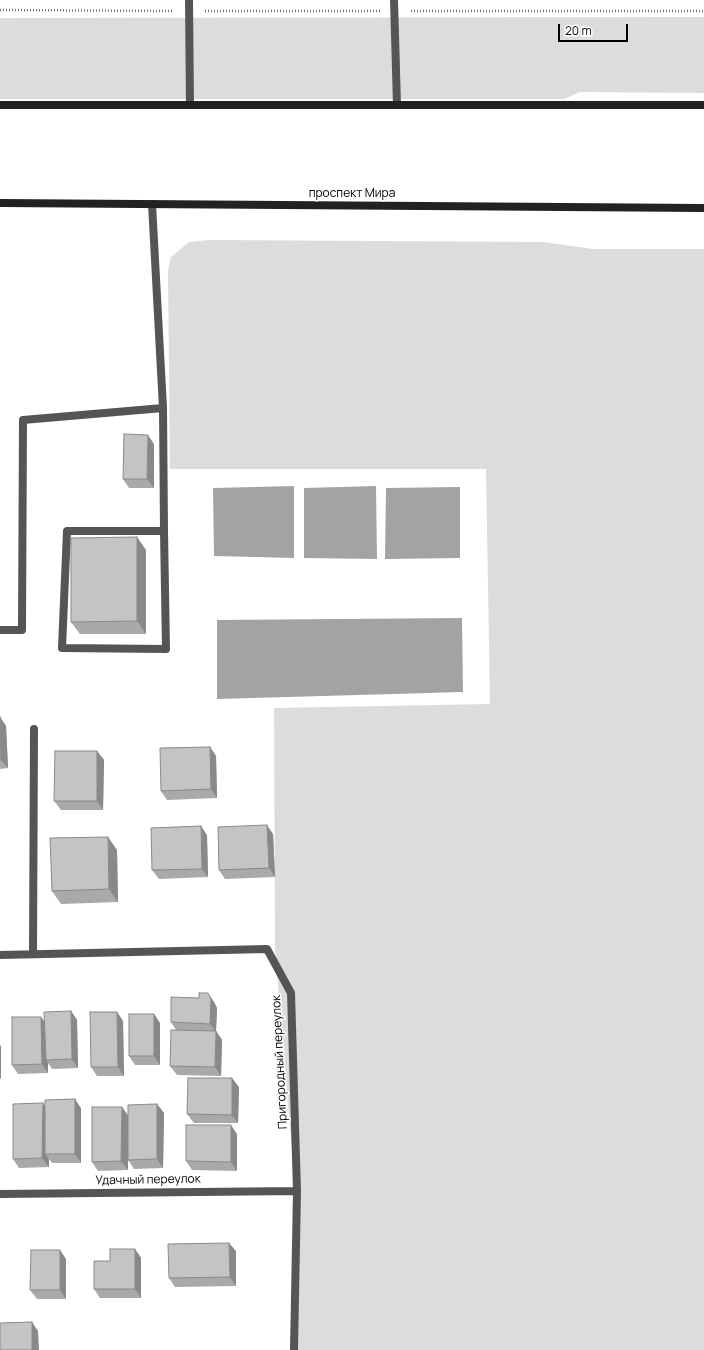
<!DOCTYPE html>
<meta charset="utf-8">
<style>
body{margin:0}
#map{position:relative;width:704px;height:1350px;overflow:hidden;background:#fff;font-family:Manrope,sans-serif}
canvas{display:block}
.scale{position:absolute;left:558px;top:24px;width:70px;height:18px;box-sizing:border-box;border:2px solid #000;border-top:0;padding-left:5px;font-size:12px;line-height:14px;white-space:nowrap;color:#000;-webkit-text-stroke:3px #fff;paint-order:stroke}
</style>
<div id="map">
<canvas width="704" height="1350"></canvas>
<div class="scale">20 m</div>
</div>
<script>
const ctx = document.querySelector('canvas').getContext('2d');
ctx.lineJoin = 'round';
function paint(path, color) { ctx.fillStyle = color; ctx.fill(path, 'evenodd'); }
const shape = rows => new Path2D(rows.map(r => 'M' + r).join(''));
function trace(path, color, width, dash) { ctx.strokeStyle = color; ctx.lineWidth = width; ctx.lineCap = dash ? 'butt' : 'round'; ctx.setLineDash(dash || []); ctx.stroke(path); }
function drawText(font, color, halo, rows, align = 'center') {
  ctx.font = font + ' Manrope,sans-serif'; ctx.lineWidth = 3; ctx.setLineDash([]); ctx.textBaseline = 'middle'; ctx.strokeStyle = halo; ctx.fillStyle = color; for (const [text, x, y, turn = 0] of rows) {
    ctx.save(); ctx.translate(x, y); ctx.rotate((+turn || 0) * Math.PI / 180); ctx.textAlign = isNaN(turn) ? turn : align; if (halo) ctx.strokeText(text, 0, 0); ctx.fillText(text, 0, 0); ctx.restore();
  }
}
paint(shape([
 [704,17,704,93,580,92,564,99,0,99,0,18],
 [209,240,544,242,593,249,704,249,704,1350,297,1350,298,1223,275,948,274,708,490,704,486,469,170,469,168,270,171,257,189,242]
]), '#dcdcdc');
paint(shape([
 [294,486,294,558,214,556,213,488],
 [376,486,377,559,304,558,304,488],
 [460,487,460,558,385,559,386,488],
 [462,618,463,692,217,699,217,620]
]), '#a3a3a3');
trace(shape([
 [0,10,174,11],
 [205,11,380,11],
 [411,11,704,11]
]), '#777', 2.5, [1, 2]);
trace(shape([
 [189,0,190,105],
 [394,0,397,105],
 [152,204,163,408,164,531,166,649,62,648,67,531,164,531],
 [0,630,22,630,23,420,163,408]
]), '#555', 8);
trace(shape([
 [33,954,34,729],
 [0,955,267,949,291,993,297,1191,294,1350],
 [0,1194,297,1191]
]), '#555', 8);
trace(shape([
 [0,105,704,105],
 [0,203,704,208]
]), '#222', 8);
paint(shape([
 [154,444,154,488,129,488,123,479],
 [146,550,146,634,80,634,71,622],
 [0,717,6,726,8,768,0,769],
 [210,747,216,756,217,798,167,800,161,791],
 [97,751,104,760,103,810,61,810,54,801],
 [273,834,275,877,225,879,219,870],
 [207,835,208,877,159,879,152,870],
 [117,850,118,902,61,904,52,891],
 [208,993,214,1002,217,1008,216,1031,222,1040,221,1076,177,1075,170,1066,176,1030,171,1022,199,998],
 [71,1011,77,1020,78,1068,52,1069,48,1063,48,1073,18,1074,12,1065,41,1017,45,1022],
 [117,1012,123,1021,124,1076,97,1076,91,1067],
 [154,1014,160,1023,160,1065,135,1065,129,1056],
 [239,1087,238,1123,194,1123,187,1114],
 [157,1104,164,1113,163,1168,134,1169,128,1160,128,1152,128,1170,98,1171,92,1162,122,1107,128,1115],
 [45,1107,81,1108,81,1163,52,1163,49,1159,49,1167,19,1168,13,1159],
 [237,1134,237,1171,192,1170,186,1161],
 [135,1249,141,1258,141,1298,100,1298,94,1289,110,1261],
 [236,1251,236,1286,175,1287,169,1278],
 [66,1259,66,1299,37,1299,30,1290]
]), '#a9a9a9');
paint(shape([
 [148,435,154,444,154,488,147,479],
 [137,537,146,550,146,634,137,621],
 [0,717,6,726,8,768,1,760],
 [210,747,216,756,217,798,211,789],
 [97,751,104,760,103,810,97,801],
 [267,825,273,834,275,877,269,868],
 [201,826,207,835,208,877,202,869],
 [108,837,117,850,118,902,109,889],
 [208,993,214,1002,217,1008,216,1031,222,1040,221,1076,215,1067,216,1032,210,1024],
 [71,1011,77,1020,78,1068,72,1059],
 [117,1012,123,1021,124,1076,118,1067],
 [154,1014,160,1023,160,1065,154,1056],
 [41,1017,47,1026,46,1060,48,1063,48,1073,42,1064],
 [0,1045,1,1046,1,1079,0,1078],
 [232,1078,239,1087,238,1123,232,1115],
 [75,1099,81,1108,81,1163,75,1154],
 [43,1103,49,1112,45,1154,49,1159,49,1167,42,1158],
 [157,1104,164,1113,163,1168,157,1159],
 [122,1107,128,1116,128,1170,121,1161],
 [231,1125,237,1134,237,1171,231,1162],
 [229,1243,236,1251,236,1286,230,1277],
 [135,1249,141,1258,141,1298,135,1289],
 [60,1250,66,1259,66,1299,60,1290],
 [32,1322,38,1331,39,1350,32,1350]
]), '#898989');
const building = shape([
 [124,434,148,435,147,479,123,479,124,434],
 [137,537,137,621,71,622,71,538,137,537],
 [0,717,1,760,0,760,0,717],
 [210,747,211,789,161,791,160,748,210,747],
 [55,751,97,751,97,801,54,801,55,751],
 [267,825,269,868,219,870,218,827,267,825],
 [201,826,202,869,152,870,151,828,201,826],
 [108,837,109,889,52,891,50,838,108,837],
 [199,993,208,993,211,999,210,1024,171,1022,171,997,199,998,199,993],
 [71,1011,72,1059,46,1060,44,1012,71,1011],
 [90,1012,117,1012,118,1067,91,1067,90,1012],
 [129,1014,154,1014,154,1056,129,1056,129,1014],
 [12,1017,41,1017,42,1064,12,1065,12,1017],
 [171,1030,216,1031,215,1067,170,1066,171,1030],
 [188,1078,232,1078,232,1115,187,1114,188,1078],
 [75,1099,75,1154,45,1154,45,1100,75,1099],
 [43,1103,42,1158,13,1159,13,1104,43,1103],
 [157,1104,157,1159,128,1160,128,1105,157,1104],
 [92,1107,122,1107,121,1161,92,1162,92,1107],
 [186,1125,231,1125,231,1162,186,1161,186,1125],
 [229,1243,230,1277,169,1278,168,1244,229,1243],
 [110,1249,135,1249,135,1289,94,1289,94,1261,110,1261,110,1249],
 [31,1250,60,1250,60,1290,30,1290,31,1250],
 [32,1322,32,1350,0,1350,0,1323,32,1322]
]);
paint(building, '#c4c4c4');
trace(building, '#898989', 1);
drawText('12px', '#000', '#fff', [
 ["проспект Мира",352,194],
 ["Пригородный переулок",280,1062,-93],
 ["Удачный переулок",148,1180,-1]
]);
</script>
